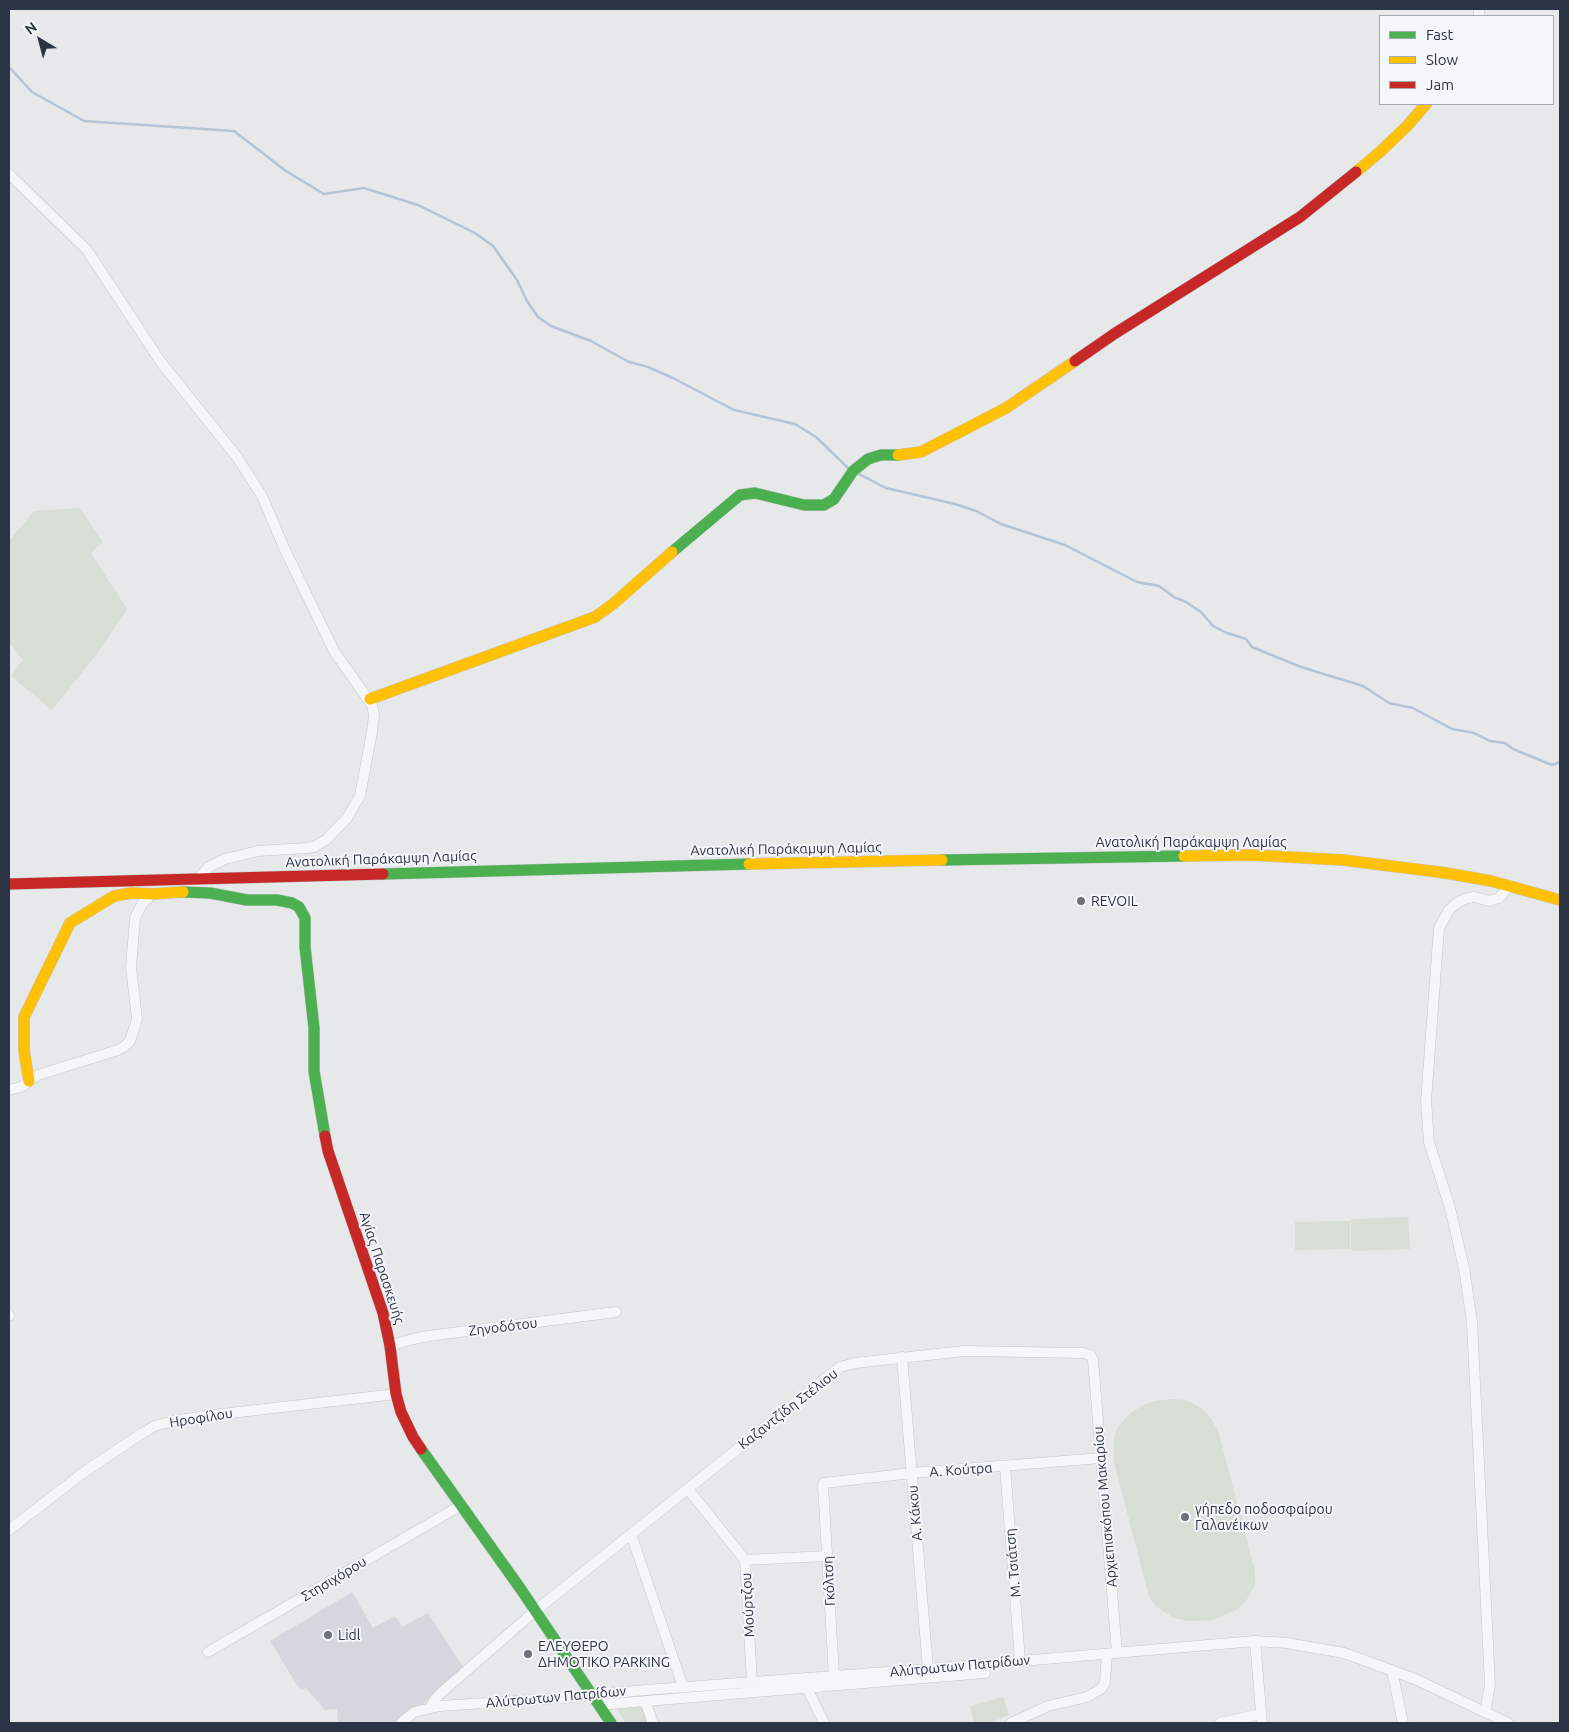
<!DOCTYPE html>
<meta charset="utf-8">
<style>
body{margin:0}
#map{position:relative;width:1569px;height:1732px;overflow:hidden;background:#e6e8ea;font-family:Ubuntu,sans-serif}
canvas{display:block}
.frame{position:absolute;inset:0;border:10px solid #2b3445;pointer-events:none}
.legend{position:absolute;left:1379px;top:15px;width:175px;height:90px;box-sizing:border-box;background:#f4f6f9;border:1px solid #a4a8b1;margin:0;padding:6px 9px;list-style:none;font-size:15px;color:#2b3445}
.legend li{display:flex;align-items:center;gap:10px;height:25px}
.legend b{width:25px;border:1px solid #a4a8b1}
.north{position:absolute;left:15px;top:15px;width:50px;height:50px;-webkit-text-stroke:4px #f4f6f9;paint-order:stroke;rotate:323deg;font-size:14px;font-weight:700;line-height:20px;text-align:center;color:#2b3445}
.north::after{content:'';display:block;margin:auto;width:18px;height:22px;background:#2b3445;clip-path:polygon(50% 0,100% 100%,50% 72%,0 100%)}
</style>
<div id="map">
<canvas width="1569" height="1732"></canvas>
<div class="frame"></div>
<ul class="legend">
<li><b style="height:6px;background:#4caf50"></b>Fast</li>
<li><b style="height:6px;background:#ffc107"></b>Slow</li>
<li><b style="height:6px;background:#c62828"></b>Jam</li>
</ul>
<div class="north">N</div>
</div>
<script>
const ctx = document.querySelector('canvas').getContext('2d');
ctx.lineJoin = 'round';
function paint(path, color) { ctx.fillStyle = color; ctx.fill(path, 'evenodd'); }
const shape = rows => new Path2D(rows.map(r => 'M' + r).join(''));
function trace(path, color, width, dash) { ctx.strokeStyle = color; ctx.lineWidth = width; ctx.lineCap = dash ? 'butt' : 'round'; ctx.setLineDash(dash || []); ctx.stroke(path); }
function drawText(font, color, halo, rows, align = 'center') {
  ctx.font = font + ' Ubuntu,sans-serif'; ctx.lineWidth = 4; ctx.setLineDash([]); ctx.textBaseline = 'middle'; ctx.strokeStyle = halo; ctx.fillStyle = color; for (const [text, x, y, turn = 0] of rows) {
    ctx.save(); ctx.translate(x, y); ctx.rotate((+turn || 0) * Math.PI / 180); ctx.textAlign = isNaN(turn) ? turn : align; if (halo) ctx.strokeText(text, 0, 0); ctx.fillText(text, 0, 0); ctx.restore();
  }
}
paint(shape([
 [352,1592,373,1628,395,1616,402,1627,428,1613,465,1670,399,1723,338,1723,337,1709,325,1710,306,1688,302,1689,297,1685,270,1641]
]), '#d4d7dd');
paint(shape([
 [80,508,103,542,91,553,127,609,96,655,52,710,11,676,23,660,9,642,9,541,34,511],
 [1408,1217,1410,1249,1351,1251,1351,1219],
 [1350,1221,1350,1249,1295,1250,1295,1222],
 [1172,1399,1184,1400,1194,1404,1203,1410,1211,1419,1218,1430,1255,1571,1255,1585,1246,1601,1238,1609,1213,1620,1188,1621,1174,1618,1157,1607,1152,1602,1148,1593,1114,1462,1114,1439,1116,1430,1123,1421,1131,1413,1143,1405,1155,1401],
 [1003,1697,1009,1715,989,1723,974,1723,970,1706],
 [643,1705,649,1723,626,1723,616,1709]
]), '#d6ded6');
trace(shape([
 [9,67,32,92,84,121,234,131,286,171,324,194,364,188,418,205,475,233,493,246,517,280,527,301,538,317,551,326,591,341,629,362,648,367,673,378,734,410,795,424,816,437,848,468],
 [857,473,886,488,955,504,976,511,1001,524,1065,545,1137,582,1159,586,1174,597,1186,602,1201,612,1213,626,1227,633,1246,639,1252,647,1301,667,1363,686,1389,703,1413,708,1452,729,1474,733,1490,741,1505,743,1513,749,1552,765,1560,762]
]), '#b4c4d5', 2.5);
const street = shape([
 [1479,16,1479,9],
 [9,174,87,250,160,361,237,457,262,496,286,552,334,651,372,705,374,715,372,732,360,796,347,818,327,839,314,847,307,848,258,851,225,859,209,867,198,879],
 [9,1090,21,1087,38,1075,118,1050,125,1046,130,1041,137,1019,131,967,135,918,142,904,152,894],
 [9,1315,9,1316],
 [390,1346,409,1340,428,1336,616,1312],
 [902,1357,928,1669],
 [1005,1466,1020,1661],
 [688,1489,745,1560,752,1683],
 [9,1530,83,1473,141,1434,155,1426,173,1421,213,1415,396,1394],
 [631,1534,683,1687],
 [745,1560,827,1556],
 [1255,1641,1262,1723],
 [208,1652,460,1506],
 [1392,1670,1403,1723],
 [834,1676,823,1485,824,1483,912,1473,1101,1458],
 [807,1688,824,1723],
 [645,1701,653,1723],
 [598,1705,985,1673],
 [431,1707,435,1699,442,1692,535,1611,840,1367,855,1363,964,1351,1084,1353,1090,1355,1093,1360,1117,1653],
 [1485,1712,1490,1685,1472,1322,1464,1268,1450,1208,1429,1142,1426,1101,1439,928,1449,910,1457,903,1467,898,1475,897,1489,901,1499,898,1509,886],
 [401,1723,414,1712,440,1706,562,1698,646,1690,928,1669,1255,1641,1287,1643,1344,1653,1415,1679,1508,1723],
 [1011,1723,1048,1706,1087,1697,1101,1689,1105,1682,1107,1654],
 [1220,1723,1261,1714]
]);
const fast = shape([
 [672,552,740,495,755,493,804,505,824,505,834,499,853,471,868,459,881,455,898,455],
 [942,860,1184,856],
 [383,874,749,864],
 [183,892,210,893,247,900,277,900,292,903,299,907,305,918,305,947,314,1028,314,1071,325,1136],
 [421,1449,520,1588,611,1723]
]);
const slow = shape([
 [1356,172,1381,151,1408,125,1426,104],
 [898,455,921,452,1006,408,1075,361],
 [370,699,595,617,613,604,672,552],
 [1184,856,1252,855,1343,860,1446,873,1491,881,1560,900],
 [749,864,942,860],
 [29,1081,24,1051,24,1017,70,923,114,896,132,893,152,894,183,892]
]);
const jam = shape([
 [1075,361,1114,334,1300,217,1356,172],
 [9,884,383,874],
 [325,1136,328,1151,383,1313,390,1346,396,1394,401,1412,413,1437,421,1449]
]);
trace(street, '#c4c6c8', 11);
trace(fast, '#c4c6c8', 12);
trace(slow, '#c4c6c8', 12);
trace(jam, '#c4c6c8', 12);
trace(street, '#f5f6f7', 10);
trace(fast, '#4caf50', 11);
trace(slow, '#ffc107', 11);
trace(jam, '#c62828', 11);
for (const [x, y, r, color] of [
 [1081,901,5,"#6c737f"],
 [1185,1517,5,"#6c737f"],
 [328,1635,5,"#6c737f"],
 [528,1654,5,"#6c737f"]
]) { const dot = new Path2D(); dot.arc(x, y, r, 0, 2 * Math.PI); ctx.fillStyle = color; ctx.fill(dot); trace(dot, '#f4f6f9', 2); }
drawText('14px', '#2b3445', '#f4f6f9', [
 ["Ανατολική Παράκαμψη Λαμίας",1191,842],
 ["Ανατολική Παράκαμψη Λαμίας",786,849,-1],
 ["Ανατολική Παράκαμψη Λαμίας",381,859,-2],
 ["Αγίας Παρασκευής",382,1268,72],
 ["Ζηνοδότου",503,1327,-7],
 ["Καζαντζίδη Στέλιου",788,1409,-38],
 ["Ηροφίλου",201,1418,-9],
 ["Α. Κούτρα",961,1470,-4],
 ["Αρχιεπισκόπου Μακαρίου",1105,1507,-95],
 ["Α. Κάκου",915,1513,-95],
 ["Μ. Τσιάτση",1013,1563,-95],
 ["Στησιχόρου",334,1579,-31],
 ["Γκόλτση",829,1581,-93],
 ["Μούρτζου",748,1605,-93],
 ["Αλύτρωτων Πατρίδων",960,1666,-5],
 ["Αλύτρωτων Πατρίδων",556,1697,-5]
]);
drawText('14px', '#2b3445', '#f4f6f9', [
 ["REVOIL",1091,901],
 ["γήπεδο ποδοσφαίρου",1195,1509],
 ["Γαλανέικων",1195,1525],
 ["Lidl",338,1635],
 ["ΕΛΕΥΘΕΡΟ",538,1646],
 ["ΔΗΜΟΤΙΚΟ PARKING",538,1662]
], 'left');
</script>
